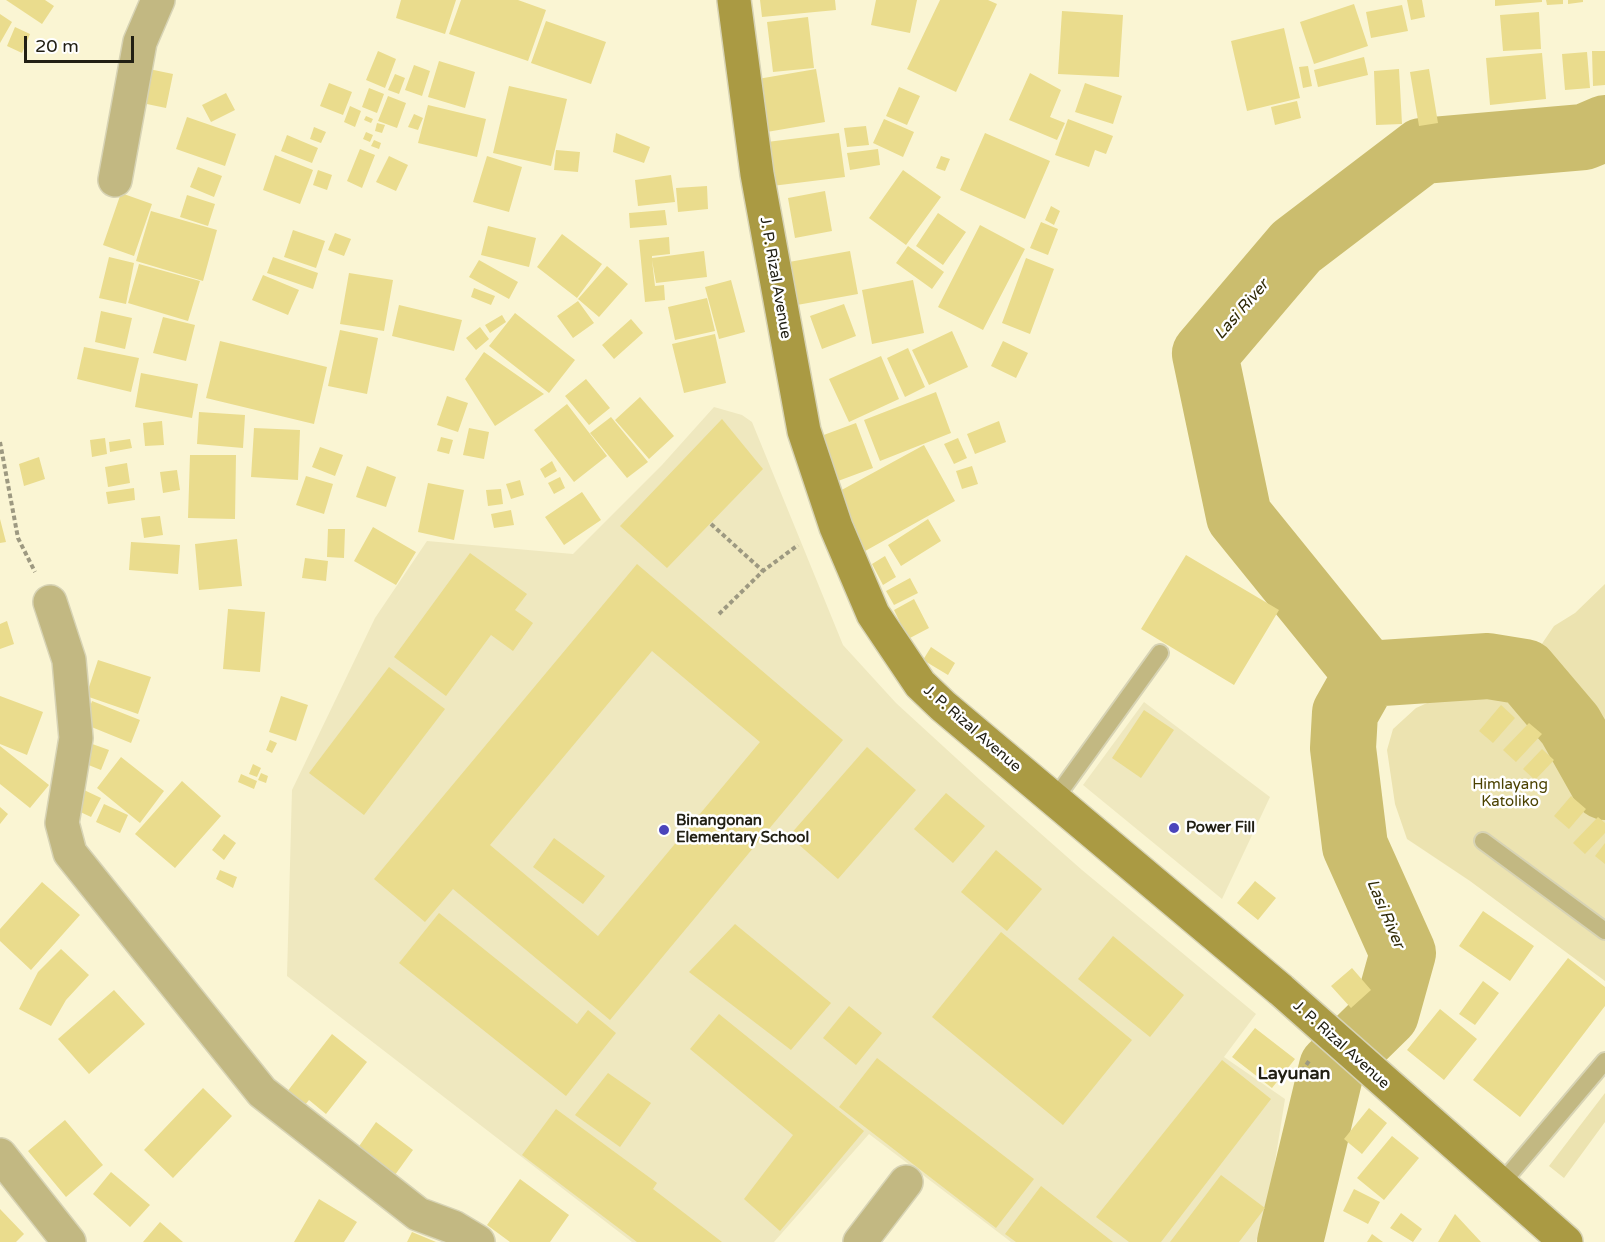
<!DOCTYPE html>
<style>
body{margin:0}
#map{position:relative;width:1605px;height:1242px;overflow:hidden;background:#faf5d3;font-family:"Varela Round",sans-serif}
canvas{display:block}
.scale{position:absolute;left:24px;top:36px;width:110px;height:27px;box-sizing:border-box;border:3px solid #222014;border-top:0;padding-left:8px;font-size:18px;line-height:21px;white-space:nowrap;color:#222014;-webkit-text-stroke:4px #fff;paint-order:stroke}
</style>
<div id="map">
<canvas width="1605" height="1242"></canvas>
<div class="scale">20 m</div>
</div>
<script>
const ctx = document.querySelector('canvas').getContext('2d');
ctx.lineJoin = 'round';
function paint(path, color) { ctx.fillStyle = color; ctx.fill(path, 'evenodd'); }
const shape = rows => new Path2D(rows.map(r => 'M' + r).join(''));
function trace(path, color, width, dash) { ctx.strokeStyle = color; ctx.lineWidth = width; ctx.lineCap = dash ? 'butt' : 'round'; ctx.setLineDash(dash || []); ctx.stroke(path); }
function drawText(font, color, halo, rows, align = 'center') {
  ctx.font = font + ' "Varela Round",sans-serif'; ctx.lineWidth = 5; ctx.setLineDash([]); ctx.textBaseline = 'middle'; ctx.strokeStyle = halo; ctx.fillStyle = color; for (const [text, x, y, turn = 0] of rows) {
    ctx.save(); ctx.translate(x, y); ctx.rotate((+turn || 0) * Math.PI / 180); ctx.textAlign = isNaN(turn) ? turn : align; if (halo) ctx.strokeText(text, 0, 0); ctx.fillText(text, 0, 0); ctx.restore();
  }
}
paint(shape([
 [714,407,742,415,752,422,843,645,896,703,980,780,1082,870,1256,1014,1224,1057,1285,1099,1270,1193,1256,1242,1011,1242,869,1134,774,1242,632,1242,287,976,292,790,375,618,427,541,573,554,662,465],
 [1144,702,1270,797,1222,899,1083,785]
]), '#efe8bf');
paint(shape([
 [1605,584,1605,981,1470,881,1407,839,1395,804,1387,750,1393,729,1416,708,1454,691,1483,689,1520,699,1531,660,1554,626,1575,613],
 [1605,1093,1605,1122,1564,1178,1549,1166]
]), '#ece3b0');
trace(shape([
 [1367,674,1239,516,1205,354,1296,247,1422,151,1584,137,1605,128],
 [1290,1242,1332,1067,1386,1014,1403,953,1355,846,1343,748,1345,713,1367,674,1488,666,1525,672,1570,725,1605,787]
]), '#cbbd6e', 66);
paint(shape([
 [6,0,45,0,54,6,42,24],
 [401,0,456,0,445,34,396,18],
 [461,0,518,0,546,10,528,61,449,34],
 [760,0,835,0,836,10,762,17],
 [876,0,917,0,910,33,871,25],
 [940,0,988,0,997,4,956,92,907,69],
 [1407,0,1422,0,1425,17,1411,20],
 [1495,0,1542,0,1542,2,1495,6],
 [1546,0,1563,0,1563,4,1547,5],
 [1568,0,1583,0,1583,2,1568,4],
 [1354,4,1368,46,1314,64,1300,22],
 [1402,5,1408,31,1371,38,1366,12],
 [1062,11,1123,15,1119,77,1058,74],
 [1539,12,1541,49,1503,51,1500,15],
 [0,14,12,22,0,43],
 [808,17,814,68,773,72,767,22],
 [546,21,606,42,591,84,531,63],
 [15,27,30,34,22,53,7,46],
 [1284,28,1300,98,1247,111,1231,41],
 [378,51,396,59,385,88,366,80],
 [1592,51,1605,51,1605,85,1593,86],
 [1587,52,1590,88,1565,90,1562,54],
 [1542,53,1546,99,1490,105,1486,58],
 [1364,57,1368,75,1318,87,1314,70],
 [439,61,475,72,465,108,428,97],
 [414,65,430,71,422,96,405,90],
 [1308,66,1312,86,1303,88,1299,67],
 [149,69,173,74,166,108,142,103],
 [816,69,825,122,761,133,752,80],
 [1399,69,1402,124,1376,125,1374,71],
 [1429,69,1438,123,1419,126,1410,72],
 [1030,73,1061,90,1050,117,1065,123,1057,140,1009,120],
 [395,74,405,78,399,94,388,90],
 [329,83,352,92,343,115,320,106],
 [1085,83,1122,96,1113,124,1075,112],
 [509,86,567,99,551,166,493,153],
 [899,87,920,96,907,125,886,116],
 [369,88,384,94,377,113,362,107],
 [226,93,235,110,211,122,202,105],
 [388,96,406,103,397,128,378,121],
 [1297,101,1301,118,1275,125,1271,107],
 [428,105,486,119,477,157,418,143],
 [350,106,361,111,355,127,344,122],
 [414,114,423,118,418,130,408,127],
 [366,116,373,119,371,123,364,120],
 [187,117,236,134,225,166,176,149],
 [884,119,914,132,903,157,873,143],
 [1068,119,1113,136,1106,154,1095,150,1089,167,1055,155],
 [377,123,385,125,382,133,375,131],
 [866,126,869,145,847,147,844,128],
 [314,127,326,132,321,143,310,139],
 [366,132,373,135,370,142,363,139],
 [616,133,650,147,644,163,613,152],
 [839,133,845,177,772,186,767,142],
 [985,133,1050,161,1025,219,960,190],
 [287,135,318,148,312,163,281,151],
 [374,140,381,143,379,149,371,146],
 [360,149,375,155,362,188,347,181],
 [878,149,880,165,850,170,847,153],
 [556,150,580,152,578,172,554,170],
 [275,155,313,170,300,204,263,190],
 [389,156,408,165,396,191,376,182],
 [487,156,522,167,509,212,473,202],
 [941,156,950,159,945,171,936,168],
 [198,167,222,176,214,197,190,187],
 [318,170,332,175,327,190,313,185],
 [903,170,941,197,906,245,869,218],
 [671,175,675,202,638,206,635,180],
 [707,186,708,209,678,212,676,188],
 [825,191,832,231,795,238,788,198],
 [121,193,152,204,134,256,103,245],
 [187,195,215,204,208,226,180,217],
 [1051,206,1060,211,1054,225,1045,220],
 [665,210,667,225,630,228,629,213],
 [151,211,217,230,203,281,136,261],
 [938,213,966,232,943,265,916,246],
 [1041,222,1058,229,1048,255,1030,248],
 [980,225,1025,249,983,330,938,307],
 [488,226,536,238,529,267,481,255],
 [293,230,325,241,316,268,284,257],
 [335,233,351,239,344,256,328,250],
 [562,234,602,264,577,298,537,267],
 [669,237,670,254,652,256,652,258,704,251,707,277,656,283,652,260,655,286,664,285,665,300,645,302,639,240],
 [908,246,944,272,932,289,896,263],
 [850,251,858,294,797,305,789,262],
 [109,257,134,263,126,304,99,298],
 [273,257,318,273,313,289,267,273],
 [1026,258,1054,269,1030,334,1002,323],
 [479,260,518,282,509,299,469,277],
 [139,264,200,281,188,321,128,303],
 [607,266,628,284,599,317,578,299],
 [349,273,393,280,384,331,340,324],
 [263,275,299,290,288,315,252,300],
 [731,280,745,332,719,339,705,287],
 [913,280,924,333,872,344,862,290],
 [474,288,495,296,491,305,471,297],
 [707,298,715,331,675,340,668,307],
 [578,301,594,323,573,338,557,316],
 [844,304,856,336,822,349,810,316],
 [399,305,462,320,454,351,392,336],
 [101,311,132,318,125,349,95,342],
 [515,313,575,360,549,393,489,346],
 [502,315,506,322,490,333,485,325],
 [163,317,195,325,186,361,153,353],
 [631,319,643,333,614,359,602,345],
 [480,327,489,339,476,350,466,338],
 [340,330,378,338,367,394,328,386],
 [952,331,968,367,929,385,912,350],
 [715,334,726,383,684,393,672,344],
 [220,341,327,367,314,424,206,398],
 [1003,341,1028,353,1016,378,991,366],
 [84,347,139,358,131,392,77,379],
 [908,348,925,387,905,397,887,358],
 [484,352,544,394,495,426,465,379],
 [881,356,899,399,849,422,829,379],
 [141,373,198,384,192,418,135,407],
 [586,379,610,408,589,425,565,396],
 [936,392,951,433,880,461,864,420],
 [447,396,468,403,458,432,437,425],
 [640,397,674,436,649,459,615,420],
 [567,404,607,456,574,482,534,430],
 [199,412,245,415,243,448,197,444],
 [611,417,648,462,627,478,590,433],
 [722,419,763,469,667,568,620,526],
 [162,421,164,445,145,446,143,423],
 [999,421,1006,442,975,454,967,434],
 [856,423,873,468,838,481,821,436],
 [254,428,300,430,298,480,251,477],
 [469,428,489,432,484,459,463,455],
 [441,437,453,440,449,454,437,451],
 [105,438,107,454,92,457,90,440],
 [958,438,967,458,954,464,944,444],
 [130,439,132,448,110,452,109,442],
 [924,445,955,501,858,555,827,498],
 [320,447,343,455,335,476,312,467],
 [190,455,236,455,235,519,188,518],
 [39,457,45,479,24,486,19,464],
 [552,461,557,471,545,478,540,469],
 [127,463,130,483,108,487,105,467],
 [367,466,396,477,386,507,356,497],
 [972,466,978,484,962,489,956,471],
 [177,470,180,490,163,493,160,472],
 [306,476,333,484,324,514,296,505],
 [560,477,565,488,554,494,548,483],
 [520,480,524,495,511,499,506,484],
 [428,483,464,490,454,540,418,532],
 [134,488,135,500,108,504,106,492],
 [501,489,503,504,488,506,486,490],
 [582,492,601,520,564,545,545,517],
 [511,510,514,525,494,528,491,514],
 [160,516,163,535,144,538,141,518],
 [0,519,6,542,0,543],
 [928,519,941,541,901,566,888,545],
 [373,527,416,552,396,585,354,561],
 [328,529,345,529,344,558,327,557],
 [237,539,242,586,199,590,195,544],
 [131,542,180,545,178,574,129,570],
 [470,553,527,594,515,610,533,623,513,651,491,635,446,696,394,657],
 [1186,555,1279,610,1234,685,1141,629],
 [885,556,896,577,883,585,872,564],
 [305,558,328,561,326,581,302,578],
 [637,564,843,740,610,1020,453,889,425,922,374,879],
 [652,651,760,742,598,936,490,845],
 [910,578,918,593,894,605,886,591],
 [914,599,929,628,908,639,894,610],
 [228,609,265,612,260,672,223,669],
 [7,621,14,644,0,649,0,624],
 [931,647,955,663,948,675,923,660],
 [98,660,151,677,138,714,86,696],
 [389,667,445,709,364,815,309,773],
 [0,696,43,712,27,755,0,744],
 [281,696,308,705,296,741,269,732],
 [92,701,140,720,131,743,84,724],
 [1501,705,1515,718,1493,743,1479,731],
 [1144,710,1174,730,1141,778,1112,758],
 [1529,723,1542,734,1516,762,1503,750],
 [270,740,277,743,272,753,266,750],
 [84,741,109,750,101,770,76,760],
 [0,746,49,785,30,808,0,784],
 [867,747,916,790,838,879,789,836],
 [1542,749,1554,760,1535,780,1523,769],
 [121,757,164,791,140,823,97,788],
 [253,764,261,768,257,777,249,774],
 [261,773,268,776,266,783,258,780],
 [241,774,257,781,254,789,238,782],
 [182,781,221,816,175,868,135,834],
 [84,790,101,798,91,817,74,809],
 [946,793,985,826,953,863,914,829],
 [1571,796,1586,809,1569,829,1554,816],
 [104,804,128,815,120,833,96,822],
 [0,807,8,814,0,824],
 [1598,817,1605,823,1605,833,1585,854,1573,843],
 [224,834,236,843,224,860,212,850],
 [554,838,605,876,583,904,533,867],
 [1605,843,1605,864,1595,856],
 [996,850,1042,889,1007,931,961,892],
 [220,870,237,877,233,888,216,879],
 [1255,881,1276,898,1258,920,1237,903],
 [42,882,80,915,31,970,0,941,0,929],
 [1483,911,1534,946,1510,981,1459,946],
 [439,913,577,1024,588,1010,616,1033,566,1096,399,963],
 [735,924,831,1003,791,1050,689,972],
 [1001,932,1132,1040,1063,1125,932,1017],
 [1113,936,1184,995,1150,1037,1078,979],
 [61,949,89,975,66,1000,51,1026,19,1009,38,972],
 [1568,958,1605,987,1605,1006,1520,1117,1473,1080],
 [1352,968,1371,990,1351,1008,1331,986],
 [1483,981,1499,993,1475,1025,1459,1014],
 [114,990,145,1024,89,1074,58,1039],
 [849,1006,882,1033,856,1065,823,1038],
 [1440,1009,1477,1039,1444,1080,1407,1050],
 [719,1014,864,1131,780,1231,744,1199,793,1135,690,1049],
 [1255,1028,1295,1059,1272,1088,1232,1057],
 [332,1034,367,1062,326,1114,309,1100,300,1111,283,1097],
 [877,1058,1034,1179,996,1228,839,1107],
 [1222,1060,1271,1099,1161,1242,1129,1242,1096,1217],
 [608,1073,651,1103,620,1147,575,1115],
 [203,1088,232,1116,173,1178,144,1150],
 [1369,1108,1387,1123,1362,1154,1344,1139],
 [556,1109,657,1183,653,1189,722,1242,637,1242,522,1155],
 [65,1120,103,1165,66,1197,28,1151],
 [376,1122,413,1150,392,1179,355,1152],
 [1392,1136,1419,1158,1384,1200,1357,1178],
 [111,1172,150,1205,130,1227,93,1194],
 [1221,1175,1265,1208,1239,1242,1170,1242],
 [520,1179,569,1215,550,1242,510,1242,487,1225],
 [1041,1186,1113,1242,1016,1242,1005,1234],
 [1354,1189,1380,1202,1368,1224,1343,1211],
 [319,1199,357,1222,344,1242,294,1242],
 [0,1209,24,1234,16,1242,0,1242],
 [1401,1213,1422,1229,1413,1242,1390,1228],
 [1455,1214,1481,1242,1438,1242],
 [160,1222,183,1242,143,1242],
 [412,1232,436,1242,407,1242],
 [1372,1234,1383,1242,1367,1242]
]), '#eadc8d');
const service = shape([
 [1054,800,1160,653],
 [1483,841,1605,931],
 [1501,1184,1605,1061]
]);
const minor = shape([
 [115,180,140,42,158,0],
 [50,602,69,660,76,738,62,823,70,853,262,1092,418,1214,453,1227,478,1242],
 [0,1155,69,1242],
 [860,1242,906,1182]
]);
const secondary = shape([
 [734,0,757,174,804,431,836,527,873,614,920,684,943,706,1281,990,1566,1242]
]);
trace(service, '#d7d3b4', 20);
trace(minor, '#d7d3b4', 36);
trace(secondary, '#d7d3b4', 36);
trace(shape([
 [0,442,18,538,35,572],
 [711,524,763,571],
 [719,614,763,571,798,545],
 [1302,1071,1309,1061]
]), '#9d9981', 4, [4.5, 3]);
trace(service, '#c2b882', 16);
trace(minor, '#c2b882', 33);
trace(secondary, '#aa9a43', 33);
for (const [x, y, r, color] of [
 [1174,828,6,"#4b45bb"],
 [664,830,6,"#4b45bb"]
]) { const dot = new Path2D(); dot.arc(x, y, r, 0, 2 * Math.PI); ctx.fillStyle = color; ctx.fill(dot); trace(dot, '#fff', 2); }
drawText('15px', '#222014', '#fff', [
 ["J. P. Rizal Avenue",775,278,80],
 ["J. P. Rizal Avenue",972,729,41],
 ["J. P. Rizal Avenue",1341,1045,42]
]);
drawText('15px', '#4b4100', '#fff', [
 ["Himlayang",1510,785],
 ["Katoliko",1510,802]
]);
drawText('bold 15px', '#222014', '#fff', [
 ["Binangonan",676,821],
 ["Elementary School",676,838],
 ["Power Fill",1186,828]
], 'left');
drawText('italic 16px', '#2f2905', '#fff', [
 ["Lasi River",1242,310,-49],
 ["Lasi River",1385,914,67]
]);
drawText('bold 18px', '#222014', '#fff', [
 ["Layunan",1294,1074]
]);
</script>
